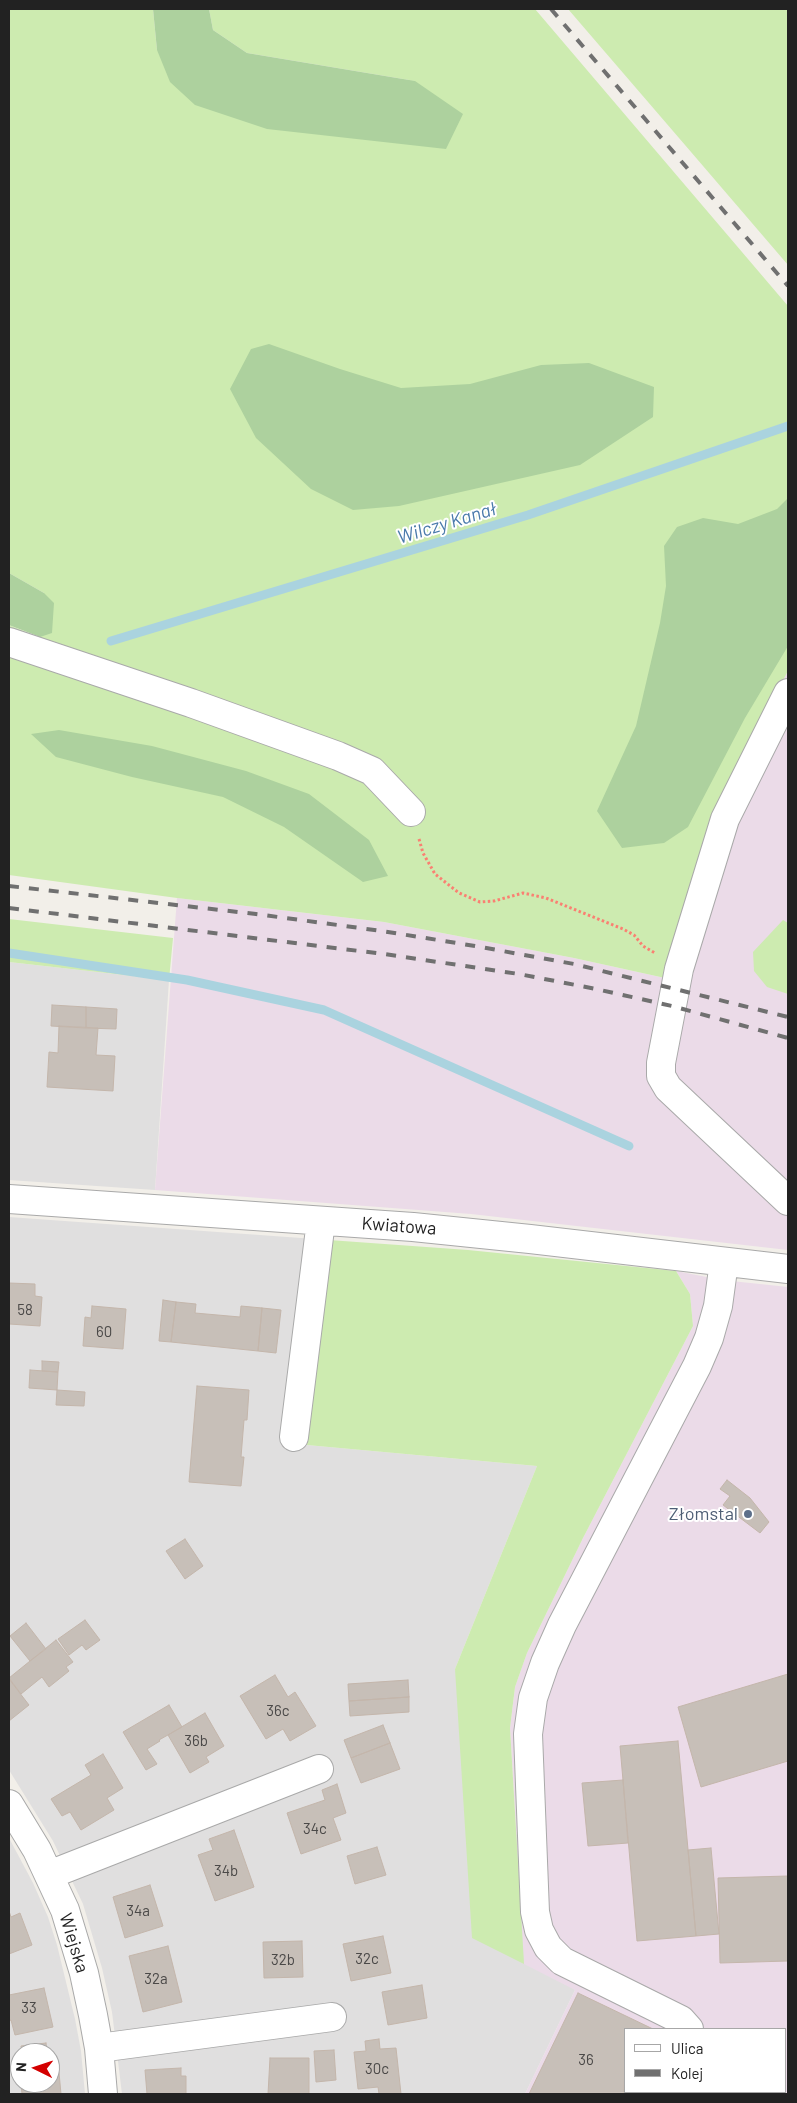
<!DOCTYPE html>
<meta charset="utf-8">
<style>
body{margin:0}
#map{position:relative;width:797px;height:2103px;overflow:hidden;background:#f2efe9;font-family:Barlow,sans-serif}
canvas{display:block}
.frame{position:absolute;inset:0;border:10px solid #222;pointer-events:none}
.legend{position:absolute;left:624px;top:2028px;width:162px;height:65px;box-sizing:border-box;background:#fff;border:1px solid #a7a7a7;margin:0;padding:6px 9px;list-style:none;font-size:15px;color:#222}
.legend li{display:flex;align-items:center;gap:10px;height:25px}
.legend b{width:25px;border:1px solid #a7a7a7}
.north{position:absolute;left:10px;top:2043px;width:50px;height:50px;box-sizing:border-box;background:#fff;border:1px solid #a7a7a7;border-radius:50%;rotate:274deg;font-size:14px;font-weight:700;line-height:20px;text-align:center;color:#222}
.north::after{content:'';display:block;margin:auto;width:18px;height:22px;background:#d40000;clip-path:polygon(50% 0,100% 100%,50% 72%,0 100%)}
</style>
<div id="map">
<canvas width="797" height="2103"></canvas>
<div class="frame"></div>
<ul class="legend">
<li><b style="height:6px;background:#fff"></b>Ulica</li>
<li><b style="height:6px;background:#707070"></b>Kolej</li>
</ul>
<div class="north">N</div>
</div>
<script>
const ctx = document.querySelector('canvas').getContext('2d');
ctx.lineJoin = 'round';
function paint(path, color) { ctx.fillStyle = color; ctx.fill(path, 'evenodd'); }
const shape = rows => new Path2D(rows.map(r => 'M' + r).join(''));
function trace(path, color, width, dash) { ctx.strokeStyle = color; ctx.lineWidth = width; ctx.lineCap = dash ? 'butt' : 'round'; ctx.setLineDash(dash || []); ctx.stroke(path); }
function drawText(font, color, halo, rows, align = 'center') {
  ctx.font = font + ' Barlow,sans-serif'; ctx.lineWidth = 4; ctx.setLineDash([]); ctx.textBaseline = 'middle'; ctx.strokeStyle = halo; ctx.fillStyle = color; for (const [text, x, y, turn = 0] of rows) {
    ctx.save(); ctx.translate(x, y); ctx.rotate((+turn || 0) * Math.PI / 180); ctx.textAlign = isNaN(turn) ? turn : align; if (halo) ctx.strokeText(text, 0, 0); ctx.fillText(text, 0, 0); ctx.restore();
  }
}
paint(shape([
 [9,962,169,980,155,1190,9,1180],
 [9,1217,329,1240,307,1445,537,1466,455,1669,575,1990,525,2094,122,2094,112,2012,102,1968,83,1904,53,1841,9,1770],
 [9,1838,33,1883,48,1917,57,1945,75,2019,81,2051,85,2094,9,2094],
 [20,2053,50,2053,50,2083,20,2083]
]), '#e0dfdf');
paint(shape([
 [788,671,788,1250,471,1214,155,1190,177,898,384,922,574,958,665,978,756,730],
 [676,1271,722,1280,788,1287,788,2094,525,2094,575,1990,524,1964,510,1728,515,1687,527,1653,583,1538,693,1326,690,1294],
 [626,2029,786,2029,786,2092,626,2092]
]), '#ebdbe8');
paint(shape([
 [9,9,153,9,157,50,415,81,247,53,213,30,209,9,535,9,788,306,788,671,756,730,665,978,574,958,384,922,177,898,9,875,9,625,39,637,44,593,9,573],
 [568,9,788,9,788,265,679,138],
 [9,919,173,938,169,980,9,962],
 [783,920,788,923,788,994,767,987,754,971,753,952],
 [329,1240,468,1250,676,1271,690,1294,693,1326,583,1538,527,1653,515,1687,510,1728,524,1964,472,1938,455,1669,537,1466,307,1445]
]), '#cdebb0');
paint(shape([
 [153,9,209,9,213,30,247,53,415,81,463,114,446,149,267,129,195,105,170,82,157,50],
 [269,344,340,369,401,388,470,384,541,365,589,363,654,387,653,417,580,465,399,506,353,510,311,489,256,438,230,389,251,349],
 [788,498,788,646,745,718,688,827,664,843,622,848,597,811,636,726,660,623,666,586,664,546,677,527,703,518,738,524,777,509],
 [9,573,44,593,54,603,52,633,40,637,9,625],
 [59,730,152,746,246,771,309,794,369,840,388,876,363,882,284,827,223,797,132,777,56,757,31,734]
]), '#add19e');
trace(shape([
 [111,641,528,515,788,426],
 [9,953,187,980,324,1010,629,1146]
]), '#aad3df', 9);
const building = shape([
 [52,1005,86,1007,86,1028,51,1026,52,1005],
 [86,1007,117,1009,116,1029,86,1028,86,1007],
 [59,1026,98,1028,96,1055,115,1056,113,1091,47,1087,49,1052,58,1053,59,1026],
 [9,1283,35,1284,35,1296,42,1297,40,1326,9,1324,9,1283],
 [163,1300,176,1302,171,1342,159,1341,163,1300],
 [176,1302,196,1304,195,1313,240,1317,241,1306,262,1308,258,1351,171,1342,176,1302],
 [92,1306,126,1309,123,1349,83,1346,85,1317,91,1318,92,1306],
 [262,1308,281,1310,276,1353,258,1351,262,1308],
 [42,1361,59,1362,58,1372,42,1371,42,1361],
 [30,1370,58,1372,57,1390,29,1388,30,1370],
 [197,1386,249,1390,247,1420,244,1420,241,1457,244,1457,241,1486,189,1482,197,1386],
 [57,1390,85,1392,84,1406,56,1405,57,1390],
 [727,1480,750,1498,769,1522,760,1533,723,1505,730,1496,720,1489,727,1480],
 [185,1539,203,1566,185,1579,166,1551,185,1539],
 [85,1620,100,1640,86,1650,82,1645,69,1655,58,1639,85,1620],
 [26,1623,46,1649,30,1661,10,1636,26,1623],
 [56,1640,73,1662,66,1667,69,1671,49,1687,42,1677,21,1694,9,1678,56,1640],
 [788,1674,788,1761,701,1787,678,1707,788,1674],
 [275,1675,288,1697,295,1692,316,1726,290,1741,283,1729,266,1739,240,1696,275,1675],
 [9,1679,29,1705,9,1721,9,1679],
 [408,1680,409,1697,349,1701,348,1684,408,1680],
 [409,1697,409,1712,350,1716,349,1701,409,1697],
 [169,1705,182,1727,159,1740,160,1741,147,1749,157,1764,146,1770,123,1732,169,1705],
 [205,1713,224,1746,206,1757,209,1762,190,1773,168,1735,205,1713],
 [383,1725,390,1743,351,1758,344,1740,383,1725],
 [678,1741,696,1936,637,1941,620,1746,678,1741],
 [390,1743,400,1769,361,1783,351,1758,390,1743],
 [103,1754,123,1788,107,1798,114,1810,81,1830,70,1812,62,1816,51,1799,91,1775,85,1765,103,1754],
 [623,1780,628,1843,588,1846,582,1783,623,1780],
 [337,1784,346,1813,333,1818,341,1840,301,1854,287,1813,325,1800,322,1790,337,1784],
 [234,1830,254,1887,215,1901,198,1855,213,1850,209,1839,234,1830],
 [377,1847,386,1875,355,1884,347,1856,377,1847],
 [711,1848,719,1934,696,1936,688,1850,711,1848],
 [788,1876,788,1961,720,1963,718,1878,788,1876],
 [150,1885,163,1926,125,1938,113,1897,150,1885],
 [9,1911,11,1917,20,1913,32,1945,9,1954,9,1911],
 [383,1936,391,1973,351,1981,343,1944,383,1936],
 [302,1941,303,1977,264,1978,263,1942,302,1941],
 [168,1946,182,2002,143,2012,129,1956,168,1946],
 [422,1985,427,2018,388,2025,382,1992,422,1985],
 [44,1988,53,2027,15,2035,11,2020,9,2021,9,1995,44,1988],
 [578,1993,653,2029,626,2029,624,2094,529,2094,578,1993],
 [379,2039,380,2049,396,2048,401,2094,379,2094,378,2087,358,2089,354,2052,366,2051,365,2041,379,2039],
 [46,2043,47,2053,22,2053,21,2046,46,2043],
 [334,2050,336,2080,316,2082,314,2051,334,2050],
 [270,2058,309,2058,309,2094,268,2094,270,2058],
 [58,2062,61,2094,22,2094,21,2083,50,2083,50,2063,58,2062],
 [181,2068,181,2076,186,2076,186,2094,147,2094,145,2070,181,2068]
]);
paint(building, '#c7bfb8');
trace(building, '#c4b6ab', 1);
const minor = shape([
 [9,642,191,703,338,756,372,771,411,812],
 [788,693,725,819,679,969,661,1063,661,1076,668,1088,788,1201],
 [9,1199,413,1227,530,1239,788,1269],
 [294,1437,321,1221],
 [9,1804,37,1850,65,1910,84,1973,93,2015,99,2048,103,2094],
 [49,1875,319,1769],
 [689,2029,681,2020,562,1961,548,1947,539,1930,535,1912,528,1734,533,1698,545,1663,562,1625,697,1366,709,1338,718,1306,724,1262],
 [99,2048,332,2017],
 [680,2094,681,2092]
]);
trace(minor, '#a9a9a9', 30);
trace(shape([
 [419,839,423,853,435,874,459,893,480,902,494,901,523,893,546,898,623,929,634,935,643,946,655,953]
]), '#fa8072', 3, [2.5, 2.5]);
trace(minor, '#fff', 28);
trace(shape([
 [551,9,788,286],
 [9,886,256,914,382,931,475,946,574,964,788,1017],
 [9,908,384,954,519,974,596,989,672,1006,788,1038]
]), '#707070', 4, [10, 10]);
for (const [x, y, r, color] of [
 [748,1514,5,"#5c6f8a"]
]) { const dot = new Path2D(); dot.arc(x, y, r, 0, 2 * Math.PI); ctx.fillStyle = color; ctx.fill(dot); trace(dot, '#fff', 2); }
drawText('15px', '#4b4948', null, [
 ["58",25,1310],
 ["60",104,1332],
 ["36c",278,1711],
 ["36b",196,1741],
 ["34c",315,1829],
 ["34b",226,1871],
 ["34a",138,1911],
 ["32c",367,1959],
 ["32b",283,1960],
 ["32a",156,1979],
 ["33",29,2008],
 ["36",586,2060],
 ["30c",377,2069]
]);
drawText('18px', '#222', '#fff', [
 ["Kwiatowa",399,1226,4],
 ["Wiejska",74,1943,73]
]);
drawText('18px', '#4e5e75', '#fff', [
 ["Złomstal",738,1514]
], 'right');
drawText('italic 19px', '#4a7aab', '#fff', [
 ["Wilczy Kanał",447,523,-17]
]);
</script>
